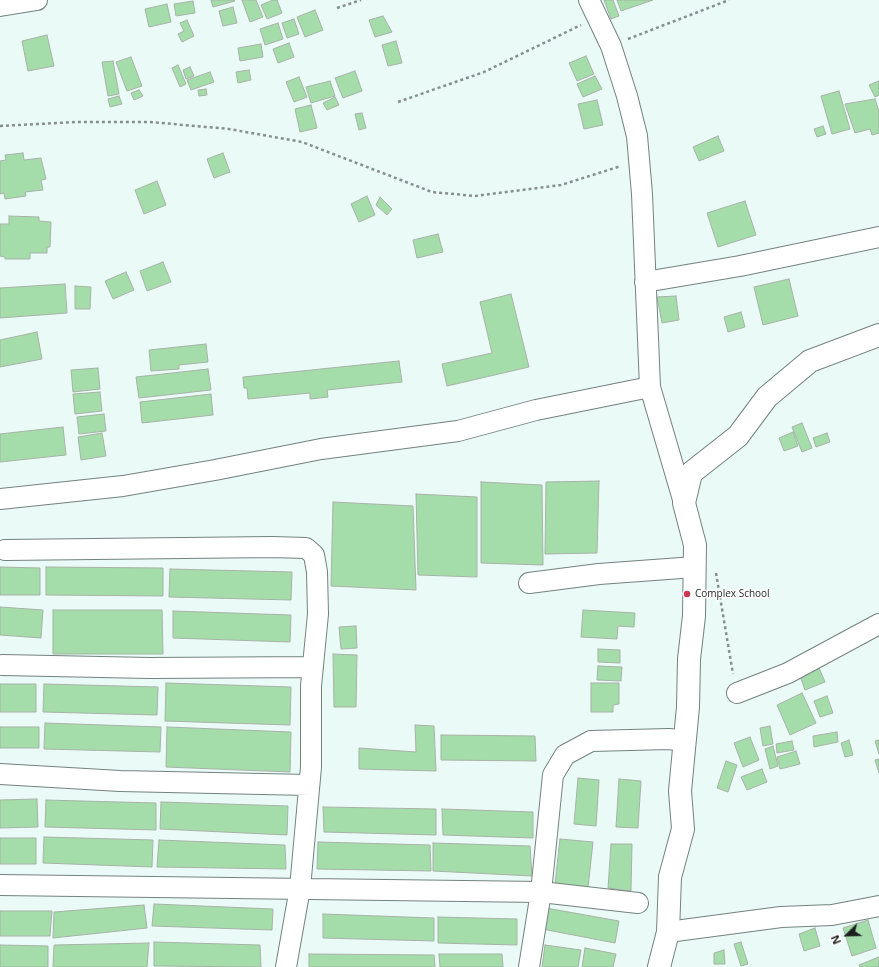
<!DOCTYPE html>
<style>
body{margin:0}
#map{position:relative;width:879px;height:967px;overflow:hidden;background:#eafaf6;font-family:"Open Sans",sans-serif}
canvas{display:block}
.north{position:absolute;left:827px;top:915px;width:40px;height:40px;-webkit-text-stroke:3px #fff;paint-order:stroke;rotate:247deg;font-size:11px;font-weight:700;line-height:16px;text-align:center;color:#1c2120}
.north::after{content:'';display:block;margin:auto;width:14px;height:18px;background:#1c2120;clip-path:polygon(50% 0,100% 100%,50% 72%,0 100%)}
</style>
<div id="map">
<canvas width="879" height="967"></canvas>
<div class="north">N</div>
</div>
<script>
const ctx = document.querySelector('canvas').getContext('2d');
ctx.lineJoin = 'round';
function paint(path, color) { ctx.fillStyle = color; ctx.fill(path, 'evenodd'); }
const shape = rows => new Path2D(rows.map(r => 'M' + r).join(''));
function trace(path, color, width, dash) { ctx.strokeStyle = color; ctx.lineWidth = width; ctx.lineCap = dash ? 'butt' : 'round'; ctx.setLineDash(dash || []); ctx.stroke(path); }
function drawText(font, color, halo, rows, align = 'center') {
  ctx.font = font + ' "Open Sans",sans-serif'; ctx.lineWidth = 3; ctx.setLineDash([]); ctx.textBaseline = 'middle'; ctx.strokeStyle = halo; ctx.fillStyle = color; for (const [text, x, y, turn = 0] of rows) {
    ctx.save(); ctx.translate(x, y); ctx.rotate((+turn || 0) * Math.PI / 180); ctx.textAlign = isNaN(turn) ? turn : align; if (halo) ctx.strokeText(text, 0, 0); ctx.fillText(text, 0, 0); ctx.restore();
  }
}
const building = shape([
 [211,0,234,0,235,1,213,7,211,0],
 [242,0,256,0,263,17,250,22,242,0],
 [273,0,277,0,282,13,267,19,261,5,273,0],
 [604,0,613,0,619,16,611,19,604,0],
 [617,0,653,0,621,11,617,0],
 [193,1,195,13,176,16,174,4,193,1],
 [167,4,171,22,149,27,145,9,167,4],
 [233,7,237,23,223,26,219,11,233,7],
 [315,10,323,30,305,37,297,17,315,10],
 [383,16,392,32,375,37,369,20,383,16],
 [294,19,299,34,287,38,282,23,294,19],
 [187,20,194,36,182,42,178,34,184,31,180,23,187,20],
 [278,23,283,39,265,45,260,29,278,23],
 [47,35,54,66,28,71,22,41,47,35],
 [396,41,402,63,388,66,382,45,396,41],
 [289,43,294,57,278,63,273,49,289,43],
 [261,44,263,57,240,61,238,48,261,44],
 [586,56,594,74,577,81,569,63,586,56],
 [131,57,142,86,127,91,116,62,131,57],
 [113,61,119,94,108,96,102,62,113,61],
 [178,65,186,84,180,87,172,68,178,65],
 [190,67,194,76,186,79,183,70,190,67],
 [249,70,251,80,238,83,236,72,249,70],
 [355,71,362,91,343,98,335,78,355,71],
 [210,72,214,82,191,90,187,80,210,72],
 [595,76,602,89,583,97,577,84,595,76],
 [299,77,307,97,294,102,286,82,299,77],
 [330,81,335,96,311,103,306,87,330,81],
 [879,81,879,95,875,97,869,85,879,81],
 [206,89,207,95,199,96,198,90,206,89],
 [139,90,143,96,134,100,131,93,139,90],
 [839,91,850,129,832,134,821,96,839,91],
 [119,96,122,104,110,107,108,99,119,96],
 [335,97,339,105,327,110,323,103,335,97],
 [875,99,879,111,879,133,872,135,870,129,855,133,845,104,875,99],
 [597,100,603,125,584,129,578,104,597,100],
 [311,105,317,128,300,132,295,109,311,105],
 [362,113,366,128,359,130,355,114,362,113],
 [823,126,826,134,817,137,814,129,823,126],
 [718,136,724,151,699,161,693,147,718,136],
 [23,153,24,160,41,158,46,179,41,180,43,190,25,192,26,196,5,199,4,193,0,194,0,161,6,160,5,155,23,153],
 [223,153,230,172,214,178,207,159,223,153],
 [157,181,166,205,144,214,135,190,157,181],
 [367,196,375,215,359,222,351,204,367,196],
 [380,197,392,209,387,215,376,205,380,197],
 [745,201,756,235,718,247,707,213,745,201],
 [9,216,39,217,39,221,51,222,50,247,47,247,47,253,30,253,30,259,5,259,5,257,0,256,0,224,9,224,9,216],
 [438,234,443,252,417,258,413,240,438,234],
 [163,262,171,282,147,291,140,271,163,262],
 [126,272,134,290,113,299,105,281,126,272],
 [789,279,798,316,763,325,754,287,789,279],
 [65,284,67,313,0,318,0,288,65,284],
 [75,286,91,287,90,309,75,309,75,286],
 [511,294,529,367,447,386,442,364,492,353,480,302,511,294],
 [676,296,679,320,662,323,657,297,676,296],
 [741,312,745,327,728,332,724,317,741,312],
 [37,332,42,359,0,367,0,340,37,332],
 [206,344,208,362,179,365,179,369,151,371,149,350,206,344],
 [399,361,402,382,327,390,328,397,310,399,310,393,248,399,247,388,244,388,243,377,399,361],
 [98,368,100,389,73,392,71,370,98,368],
 [208,369,211,390,139,398,136,377,208,369],
 [100,392,102,411,75,414,73,394,100,392],
 [211,394,213,415,142,423,140,402,211,394],
 [104,414,106,431,79,434,77,417,104,414],
 [802,423,812,448,802,452,792,427,802,423],
 [63,427,66,455,0,462,0,434,63,427],
 [793,432,798,446,784,451,779,438,793,432],
 [102,433,106,456,81,460,78,437,102,433],
 [827,433,830,442,816,447,813,438,827,433],
 [599,481,597,553,545,554,546,482,599,481],
 [481,482,542,485,543,565,481,563,481,482],
 [416,494,477,497,477,577,418,575,416,494],
 [333,502,413,506,416,590,331,586,333,502],
 [0,567,40,568,40,595,0,595,0,567],
 [46,567,163,568,163,596,46,595,46,567],
 [170,569,292,572,291,600,169,597,170,569],
 [0,607,43,610,41,638,0,635,0,607],
 [53,610,162,610,163,654,53,654,53,610],
 [583,610,635,613,634,627,618,626,617,639,581,637,583,610],
 [173,611,291,615,290,642,173,638,173,611],
 [356,626,357,648,341,649,339,627,356,626],
 [598,649,620,650,620,663,598,662,598,649],
 [333,654,357,655,356,707,334,707,333,654],
 [598,666,622,667,621,681,597,680,598,666],
 [819,668,825,682,805,690,800,676,819,668],
 [166,683,291,687,290,725,165,721,166,683],
 [591,683,619,683,619,704,613,705,613,712,591,712,591,683],
 [0,684,36,684,36,712,0,712,0,684],
 [44,684,158,687,157,715,43,712,44,684],
 [802,693,816,723,790,735,777,705,802,693],
 [827,696,833,713,820,717,814,701,827,696],
 [45,723,161,727,160,752,44,749,45,723],
 [415,725,434,726,436,771,359,769,359,748,416,752,415,725],
 [770,726,773,744,763,746,760,728,770,726],
 [0,727,39,727,39,748,0,748,0,727],
 [167,727,291,732,290,772,166,767,167,727],
 [837,732,838,742,814,747,813,736,837,732],
 [441,735,535,736,536,761,441,760,441,735],
 [750,737,759,760,743,767,734,743,750,737],
 [849,740,853,755,845,757,841,743,849,740],
 [879,740,879,754,875,741,879,740],
 [792,741,794,750,777,753,776,744,792,741],
 [773,746,778,766,770,769,765,749,773,746],
 [796,751,800,764,780,769,777,757,796,751],
 [879,759,879,773,875,760,879,759],
 [726,761,737,765,728,792,717,788,726,761],
 [762,769,767,782,747,790,741,777,762,769],
 [578,778,599,780,596,826,574,824,578,778],
 [619,779,641,781,638,828,616,827,619,779],
 [37,799,38,827,0,828,0,800,37,799],
 [46,800,156,803,156,830,45,827,46,800],
 [161,802,288,806,287,835,160,829,161,802],
 [323,807,436,809,436,835,324,832,323,807],
 [442,809,533,812,533,838,443,835,442,809],
 [44,837,153,840,152,867,43,863,44,837],
 [0,838,36,838,36,864,0,864,0,838],
 [560,839,593,842,588,888,555,884,560,839],
 [159,840,285,845,286,869,157,867,159,840],
 [318,842,430,845,431,871,317,869,318,842],
 [433,843,530,846,532,876,433,871,433,843],
 [611,844,632,844,631,891,608,888,611,844],
 [154,904,273,909,272,930,152,926,154,904],
 [144,905,147,928,53,938,54,912,144,905],
 [546,908,619,921,615,943,542,929,546,908],
 [0,911,52,911,50,936,0,936,0,911],
 [323,914,434,918,434,941,323,938,323,914],
 [438,917,517,919,517,945,438,943,438,917],
 [868,920,876,948,852,956,843,928,868,920],
 [815,928,820,946,804,951,799,934,815,928],
 [154,942,260,945,261,967,154,966,154,942],
 [741,942,748,964,741,966,734,944,741,942],
 [149,943,147,967,53,967,54,945,149,943],
 [0,945,48,946,48,967,0,967,0,945],
 [545,945,581,950,578,967,542,967,545,945],
 [585,948,616,954,613,967,582,967,585,948],
 [724,950,725,964,714,964,714,953,724,950],
 [309,954,434,955,435,967,309,967,309,954],
 [439,954,502,954,503,967,440,967,439,954],
 [879,957,879,967,860,967,859,965,879,957]
]);
paint(building, '#a4dda9');
trace(building, '#a8b2a8', 1);
const street = shape([
 [589,0,611,46,627,96,637,136,642,194,650,387,684,503],
 [0,6,37,0],
 [645,282,740,266,879,237],
 [0,499,123,486,215,470,321,449,458,431,536,410,650,387],
 [5,550,272,547,306,548,314,555,317,572,318,614,311,686,311,767,300,888,286,967],
 [529,583,599,574,695,567],
 [2,665,150,668,313,667],
 [737,693,788,673,879,624],
 [0,774,120,781,309,785],
 [0,885,541,892,529,967],
 [638,903,541,892,553,775,565,755,591,741,669,739,685,741],
 [668,932,781,917,832,915,879,906]
]);
const secondary = shape([
 [659,967,668,932,670,877,683,829,680,791,688,707,689,659,694,616,695,545,684,503,691,473,738,436,767,397,810,361,879,335]
]);
trace(street, '#74827f', 22);
trace(secondary, '#74827f', 24);
trace(shape([
 [337,8,361,0],
 [628,39,729,0],
 [398,102,484,72,581,25],
 [0,126,76,122,150,122,229,129,302,142,432,192,475,196,561,185,621,166],
 [716,573,733,674]
]), '#85908d', 2.5, [3, 3]);
trace(street, '#fff', 20);
trace(secondary, '#fff', 22);
for (const [x, y, r, color] of [
 [687,594,4,"#c83853"]
]) { const dot = new Path2D(); dot.arc(x, y, r, 0, 2 * Math.PI); ctx.fillStyle = color; ctx.fill(dot); trace(dot, '#fff', 1.5); }
drawText('10px', '#1c2120', '#fff', [
 ["Complex School",695,594]
], 'left');
</script>
